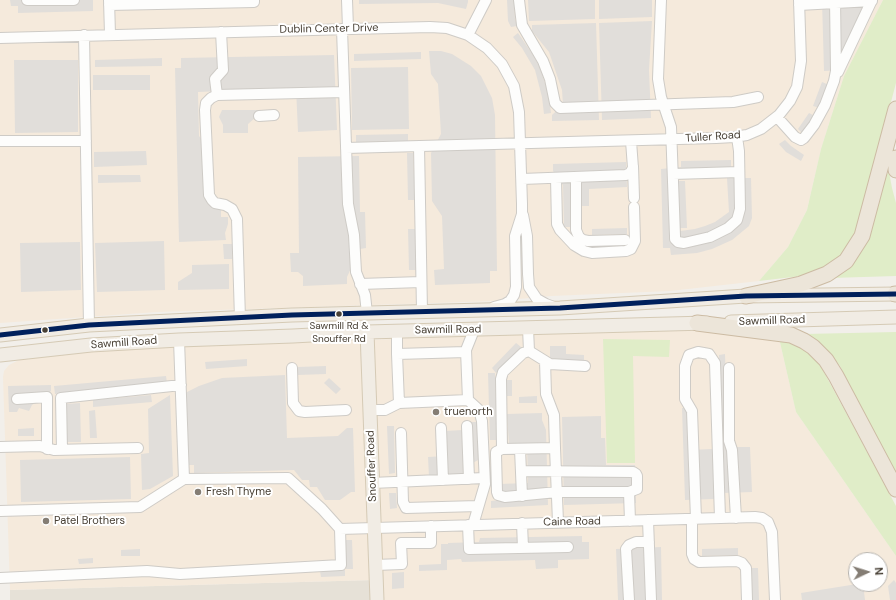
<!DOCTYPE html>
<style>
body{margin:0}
#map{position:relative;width:896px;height:600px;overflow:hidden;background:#f2efea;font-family:"DM Sans",sans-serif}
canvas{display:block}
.north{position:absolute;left:848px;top:552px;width:40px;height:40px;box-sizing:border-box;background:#fff;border:1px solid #b6b3ae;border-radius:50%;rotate:86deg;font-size:11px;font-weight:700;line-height:16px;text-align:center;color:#484035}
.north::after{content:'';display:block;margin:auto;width:14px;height:18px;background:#847d74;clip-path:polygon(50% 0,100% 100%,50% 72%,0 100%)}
</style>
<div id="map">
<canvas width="896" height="600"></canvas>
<div class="north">N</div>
</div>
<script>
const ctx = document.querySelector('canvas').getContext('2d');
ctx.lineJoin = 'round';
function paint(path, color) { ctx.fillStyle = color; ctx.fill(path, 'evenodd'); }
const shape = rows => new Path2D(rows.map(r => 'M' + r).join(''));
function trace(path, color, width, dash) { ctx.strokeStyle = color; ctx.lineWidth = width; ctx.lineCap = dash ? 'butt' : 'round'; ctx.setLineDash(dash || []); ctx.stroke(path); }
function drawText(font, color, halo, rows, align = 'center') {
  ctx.font = font + ' "DM Sans",sans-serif'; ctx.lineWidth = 4; ctx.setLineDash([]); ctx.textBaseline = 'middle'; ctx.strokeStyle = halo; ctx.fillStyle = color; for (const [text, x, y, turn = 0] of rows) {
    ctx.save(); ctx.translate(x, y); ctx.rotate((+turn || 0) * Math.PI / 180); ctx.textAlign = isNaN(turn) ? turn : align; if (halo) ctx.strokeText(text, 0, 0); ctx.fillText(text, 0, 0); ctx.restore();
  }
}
paint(shape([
 [374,580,375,600,10,600,10,590]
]), '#e6e1d7');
paint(shape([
 [0,0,883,0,844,76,821,149,807,210,788,247,759,281,670,291,551,296,496,301,157,312,0,323],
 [695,329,779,338,796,412,896,556,896,600,375,600,374,580,10,590,3,377,4,371,9,365,19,360,79,351,152,347],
 [856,560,880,560,880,584,856,584]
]), '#f5eadc');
paint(shape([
 [883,0,896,0,896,83,860,219,852,239,845,251,826,269,825,267,801,276,759,281,788,247,807,210,821,149,844,76],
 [889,172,892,188,896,203,896,276,831,278,851,262,886,175],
 [896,332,896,477,879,445,840,366,833,357,804,334],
 [779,338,805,347,818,361,896,506,896,556,796,412],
 [603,339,670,340,669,357,633,356,635,463,607,463]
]), '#e0edc8');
paint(shape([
 [10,0,93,0,93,11,18,13,18,6,11,6],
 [359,0,468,0,468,2,466,9,438,3,359,4],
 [507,0,514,0,515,19,517,26,511,27,508,21],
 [528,0,595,0,595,19,529,21],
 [599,0,652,0,652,17,599,19],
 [822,0,878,0,842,70,824,71],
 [652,21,649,70,651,118,602,120,599,23],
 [596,23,599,120,552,121,552,115,563,105,562,90,549,52,532,31,532,25],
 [518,33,533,55,540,68,549,96,551,113,544,114,542,97,535,70,522,48,513,37],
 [429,51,441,51,452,54,471,66,481,76,492,98,495,115,497,271,490,271,490,283,435,285,434,270,444,269,442,216,432,201,431,153,441,134,438,84,431,74],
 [421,52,421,59,354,61,354,54],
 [334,55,337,130,298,132,296,88,198,92,199,136,206,145,206,198,221,208,221,217,228,217,228,224,225,233,226,240,179,242,175,68,181,68,181,58],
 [162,58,162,66,95,67,95,60],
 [14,60,78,60,78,132,15,133],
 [408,67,409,129,352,130,351,68],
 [93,75,150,75,150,90,93,90],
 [822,82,829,85,820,108,813,106],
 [222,110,259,110,256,117,248,124,248,133,223,133,223,125,219,117],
 [809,113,815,116,803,134,798,129],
 [408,134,408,141,356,142,356,135],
 [785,140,791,146,804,155,801,161,786,152,779,144],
 [146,151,147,165,94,167,94,152],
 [407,153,413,153,415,200,408,200],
 [359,156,360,212,365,212,366,248,360,249,347,277,347,284,303,286,303,276,298,272,291,272,290,253,299,253,298,157],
 [731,160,731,167,744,178,751,178,752,218,749,226,732,240,712,249,697,253,671,255,670,248,663,248,661,169,681,167,681,161],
 [727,178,729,212,715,222,705,226,695,229,680,231,680,228,687,228,685,181,678,181,678,179],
 [626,162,627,187,589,189,589,206,581,206,571,227,564,227,563,185,553,171,553,164],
 [98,175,140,175,141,182,98,183],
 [627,228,627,234,592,235,592,229],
 [408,229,415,229,416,270,409,270],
 [164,241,165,290,97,292,95,243],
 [80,242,81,290,21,292,20,243],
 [223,244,232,244,232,259,224,259],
 [229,264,229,289,178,290,178,282,192,273,192,265],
 [516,343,521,347,496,373,492,368],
 [550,346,566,346,566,354,584,355,584,362,550,362],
 [725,354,728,447,750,447,752,492,723,493,719,355],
 [247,359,247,366,206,369,205,362],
 [326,366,326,374,298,375,298,367],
 [488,373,495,373,497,440,490,440],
 [285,375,287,438,338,436,347,428,353,428,355,492,351,492,340,500,325,500,317,487,310,487,309,480,302,480,294,470,194,473,194,465,185,465,185,393,199,386,222,378],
 [166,376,167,383,55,394,54,386],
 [329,378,341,389,336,394,324,383],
 [505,380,512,380,512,396,505,396],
 [51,385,51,391,32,405,29,411,19,408,17,412,9,412,8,386],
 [151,395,152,402,93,407,93,400],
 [170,395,173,476,150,489,142,490,141,454,149,453,148,409],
 [537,396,537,403,519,403,519,397],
 [80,403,81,442,67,442,66,404],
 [682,408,688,408,689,450,713,449,714,499,685,500],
 [95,410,97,438,90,438,89,411],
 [542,413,542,420,546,430,548,505,491,508,491,501,500,500,499,484,528,483,527,444,509,445,507,414],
 [601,416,601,438,605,438,606,465,635,465,636,503,564,505,562,417],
 [463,422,477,422,480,459,467,466,468,475,429,477,428,457,446,456,444,431,463,430],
 [387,426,394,426,395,473,389,474],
 [34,428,34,436,18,436,18,429],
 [130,457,131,499,21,502,20,460],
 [389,493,396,493,397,508,390,509],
 [582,536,582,542,589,542,589,559,558,560,558,568,536,569,535,560,462,562,461,559,447,560,447,570,419,571,419,565,441,564,441,544,448,544,448,543,479,542,480,538],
 [345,540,352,540,353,569,346,569],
 [661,547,662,600,618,600,616,549],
 [738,548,738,555,702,556,702,549],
 [140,549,140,556,121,556,121,550],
 [93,558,93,563,79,564,78,559],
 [751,568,758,568,759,600,752,600],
 [345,570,345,576,321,577,320,571],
 [404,572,404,588,392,589,392,573],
 [894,580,896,583,896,600,890,600,888,586],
 [857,584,863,584,865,600,802,600,801,593]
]), '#e1deda');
const minor = shape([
 [27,0,74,0],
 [109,0,110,34],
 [347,0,348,28],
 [519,0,522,25,543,61,550,79,555,103,560,108,733,102,758,97],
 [661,0,658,79,661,97,671,127,675,236,675,239,678,242,684,243,710,237,728,228,737,220,740,209,739,151,737,137],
 [109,5,254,2,254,0],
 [799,5,872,1],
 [342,29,348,204,354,235,356,272,365,295,367,313],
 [84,35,89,325],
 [468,35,486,0],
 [0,38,430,27,447,28,468,35,487,48,502,64,514,86,519,112,522,204,522,214,515,236,516,287,514,295,510,301,505,304,494,307],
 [838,72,872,0],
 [217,95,215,79,223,70,221,32],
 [259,116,274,115],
 [777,117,795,137,801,140,804,138,814,125,825,105,834,81,836,71,835,0],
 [0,141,86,141],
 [419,146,422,311],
 [346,148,716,138,734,137,747,135,761,129,779,115,790,101,797,87,801,61,799,0],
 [633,166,634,198],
 [673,174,739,172],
 [576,177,576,230,579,237,583,240,588,241,625,240],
 [556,178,557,224,560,230,574,245,584,251,592,253,626,251,631,249,635,241,634,207],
 [522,179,626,175,630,173,633,168,631,141],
 [523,215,527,236,528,274,529,287,537,299,546,304,554,307],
 [360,284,421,282],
 [240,319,237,219,232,209,225,205,215,203,212,200,209,195,205,110,206,103,211,98,217,95,344,92],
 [528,328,529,351,550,364,585,366],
 [179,340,184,479],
 [529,351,523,353,503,372,501,379,502,449,555,448,558,522],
 [466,352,397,354,399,403,468,400],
 [397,354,397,332],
 [545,361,546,394,554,415,555,448],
 [292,368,293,403,299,411,305,412,346,410],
 [729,368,729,441,732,450,736,518],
 [17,399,47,397,47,449],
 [370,410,385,410,399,403],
 [467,426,469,479],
 [441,428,443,480],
 [401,433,403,502,406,508,478,506],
 [0,447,40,446,54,450,138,448],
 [502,449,496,452,496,455,497,492,498,495,505,497,557,492,629,492,630,521],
 [520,449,522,496],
 [62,450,61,398,181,385],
 [521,471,633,472,636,474,637,476,637,489,629,492],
 [372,483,484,478],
 [0,511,140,507,184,479,288,478,322,509,340,529,755,517,762,518,768,522,772,532,775,600],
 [692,519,692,554,694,559,699,562,737,561,742,563,746,568,747,600],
 [696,519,692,411,685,399,685,366,689,355,698,352,709,354,715,363,720,518],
 [648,520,651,600],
 [522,523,523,548],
 [468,525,469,549,568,547],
 [473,525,485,484,482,421,479,410,468,400,466,350,474,330],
 [375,565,402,564,401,543,431,543,431,526],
 [0,578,147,571,180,574,341,565,340,529],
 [629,600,626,549,629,545,636,542,649,542]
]);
const major = shape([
 [731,322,896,317],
 [367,332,377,600],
 [0,335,89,325,292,315,560,308,746,296,896,294],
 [0,355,91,345,179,340,293,336,367,332,707,323]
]);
const highway = shape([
 [896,158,896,170],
 [895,294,896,294],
 [746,296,801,284,827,274,846,261,862,236,896,109],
 [697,323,791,335,804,341,813,347,826,360,836,376,896,489]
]);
trace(minor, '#cecbc6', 12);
trace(major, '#d5cab5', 15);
trace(highway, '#ccbba3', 17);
trace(minor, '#fdfdfc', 10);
trace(major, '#f1ece4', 13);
trace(highway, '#ece5d9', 15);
trace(shape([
 [0,335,89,325,292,315,560,308,746,296,896,294]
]), '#00205b', 5);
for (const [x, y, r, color] of [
 [339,314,3.5,"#484035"],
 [45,330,3.5,"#484035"],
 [436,412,4,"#847d74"],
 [198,492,4,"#847d74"],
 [46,521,4,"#847d74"]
]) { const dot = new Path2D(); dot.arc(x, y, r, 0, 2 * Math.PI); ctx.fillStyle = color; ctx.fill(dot); trace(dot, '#fff', 1.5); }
drawText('10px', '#484035', '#fff', [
 ["Sawmill Rd &",339,326],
 ["Snouffer Rd",339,339]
]);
drawText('11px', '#484035', '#fff', [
 ["Dublin Center Drive",329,29,-1],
 ["Tuller Road",713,137,-4],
 ["Sawmill Road",772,321,-2],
 ["Sawmill Road",448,330,-1],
 ["Sawmill Road",124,343,-4],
 ["Snouffer Road",372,466,-92],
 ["Caine Road",572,522,-1]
]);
drawText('11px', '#484035', '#fff', [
 ["truenorth",444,412],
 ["Fresh Thyme",206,492],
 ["Patel Brothers",54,521]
], 'left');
</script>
